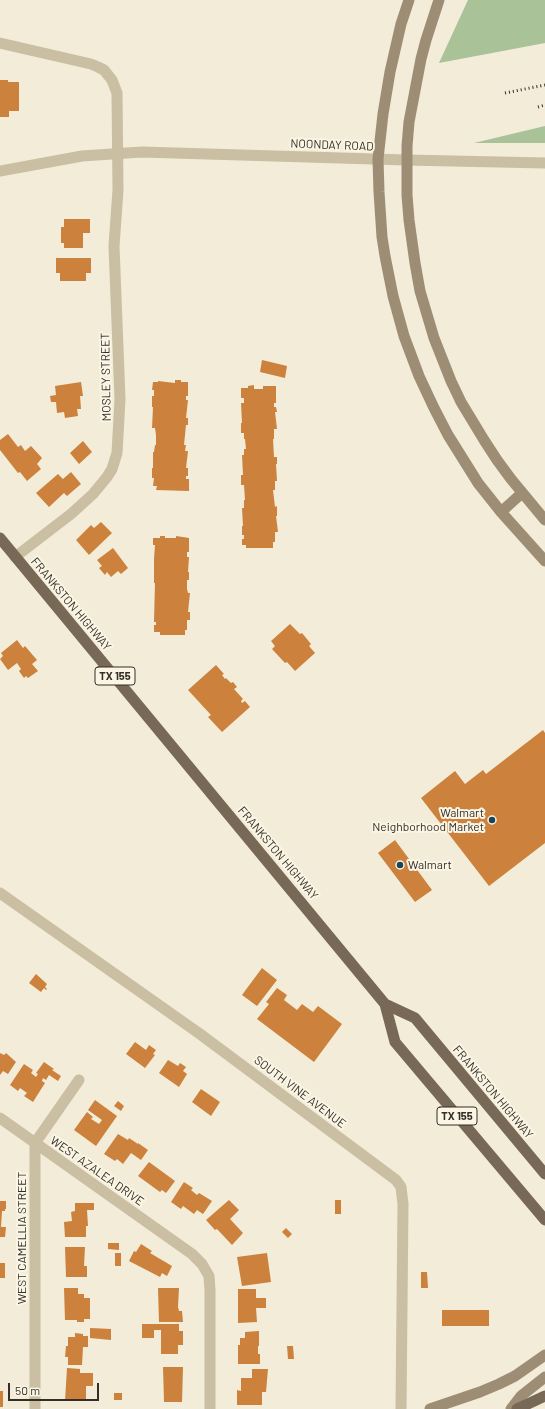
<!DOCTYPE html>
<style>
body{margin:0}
#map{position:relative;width:545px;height:1409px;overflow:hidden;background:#f2ecd8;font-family:Barlow,sans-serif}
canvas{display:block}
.scale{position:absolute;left:8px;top:1383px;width:91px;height:18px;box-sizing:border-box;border:2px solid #352e26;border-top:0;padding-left:5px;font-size:12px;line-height:14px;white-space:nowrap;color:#352e26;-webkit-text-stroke:3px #faf5e4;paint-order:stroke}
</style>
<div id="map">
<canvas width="545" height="1409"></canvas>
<div class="scale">50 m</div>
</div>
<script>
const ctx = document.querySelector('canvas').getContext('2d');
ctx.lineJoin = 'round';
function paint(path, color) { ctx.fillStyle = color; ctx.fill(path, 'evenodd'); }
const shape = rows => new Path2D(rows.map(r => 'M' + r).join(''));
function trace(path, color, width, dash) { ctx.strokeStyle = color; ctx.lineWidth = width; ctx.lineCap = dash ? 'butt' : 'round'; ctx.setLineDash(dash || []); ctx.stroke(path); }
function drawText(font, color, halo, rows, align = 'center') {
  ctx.font = font + ' Barlow,sans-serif'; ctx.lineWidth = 4; ctx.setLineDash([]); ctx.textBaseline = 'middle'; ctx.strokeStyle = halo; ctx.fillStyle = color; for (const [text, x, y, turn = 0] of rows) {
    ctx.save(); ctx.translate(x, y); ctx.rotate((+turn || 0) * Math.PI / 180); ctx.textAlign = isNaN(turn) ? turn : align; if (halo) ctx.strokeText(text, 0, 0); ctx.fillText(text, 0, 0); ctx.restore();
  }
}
paint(shape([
 [468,0,545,0,545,43,439,63],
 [545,126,545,143,474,143]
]), '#a9c297');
paint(shape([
 [0,80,8,80,8,82,19,82,19,111,9,111,9,117,0,117],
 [64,219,90,219,90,233,83,233,83,248,64,248,64,243,61,243,61,227,64,227],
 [56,258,91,258,91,273,86,273,86,281,60,281,60,273,56,273],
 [262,360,287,366,285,378,260,372],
 [175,380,181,380,181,382,188,382,188,396,186,396,186,400,188,400,186,418,188,418,188,425,186,425,184,445,186,445,185,451,188,451,186,468,188,468,188,476,186,476,186,479,189,479,189,491,156,490,157,486,153,486,154,478,152,478,152,468,153,468,153,452,154,452,155,445,156,445,156,435,155,428,152,428,153,407,152,407,152,396,154,396,154,390,152,390,153,382,158,382,158,381,175,383],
 [81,382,83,396,80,396,81,409,77,409,78,416,65,418,64,412,57,413,56,402,51,402,50,396,56,395,55,386],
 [254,385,254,389,263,389,263,386,276,386,276,403,274,403,274,407,276,407,277,412,275,412,277,429,274,429,274,439,273,439,274,457,277,457,277,464,276,464,277,481,275,481,275,490,273,490,275,507,277,506,277,516,276,516,278,532,275,532,275,542,273,542,273,548,246,548,246,545,242,545,242,539,244,539,244,535,242,535,242,526,243,526,242,508,244,508,244,500,245,500,244,485,241,485,241,475,243,475,242,455,244,455,244,449,246,449,245,439,244,439,244,433,241,433,241,423,242,423,241,403,244,403,244,398,241,398,241,388,248,388,248,386],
 [8,434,18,447,21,445,25,451,31,446,42,458,37,464,41,469,27,481,20,472,18,473,0,450,0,440],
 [83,441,92,452,79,464,70,453],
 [71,472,81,484,67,496,64,493,49,507,36,493,58,474,63,479],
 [101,522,112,533,89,555,76,540,91,525,94,528],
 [160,536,165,536,165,538,176,538,176,536,189,538,189,552,187,552,187,557,189,557,188,572,189,572,189,580,187,580,187,589,188,593,190,593,188,612,190,612,190,620,187,620,187,630,185,630,185,635,160,635,160,632,154,632,154,625,156,625,156,622,154,622,155,583,154,583,154,559,155,545,153,545,153,538,160,538],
 [113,548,128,568,121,574,118,571,111,577,107,572,105,575,99,568,102,566,97,560],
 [290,624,300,634,302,633,311,644,309,646,315,653,295,671,287,662,285,663,272,649,275,646,271,641],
 [17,640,23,648,25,646,37,660,32,664,38,671,28,678,26,676,24,678,19,671,21,669,17,663,8,670,0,659,3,656,1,653],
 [216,665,224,674,222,675,225,679,226,678,231,683,233,682,237,687,234,689,243,699,241,701,242,703,245,701,250,707,222,732,208,717,211,715,188,690],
 [543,730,545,733,545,843,489,886,421,798,455,771,465,784,483,770,486,774],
 [395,840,432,890,415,902,378,853],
 [262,968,277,980,257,1006,242,995],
 [36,974,47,984,45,987,47,989,46,990,44,988,41,992,29,983],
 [277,988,287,995,284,1000,297,1010,302,1004,313,1012,318,1006,342,1024,314,1062,257,1019,269,1004,266,1002],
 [135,1042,146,1050,149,1045,156,1050,153,1054,155,1055,145,1068,126,1054],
 [0,1053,4,1055,6,1053,16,1062,8,1074,3,1071,0,1075],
 [168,1060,178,1066,180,1063,186,1067,183,1071,187,1074,179,1087,159,1073],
 [44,1062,54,1069,52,1070,61,1076,58,1081,49,1075,46,1080,43,1078,42,1081,45,1083,33,1102,24,1096,27,1093,20,1088,18,1091,10,1085,24,1064,33,1070,31,1073,36,1077,38,1074,36,1073],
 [201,1089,220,1102,211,1116,192,1102],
 [95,1100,117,1116,96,1146,74,1130,87,1112,93,1117,91,1119,99,1124,102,1120,88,1110],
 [118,1101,124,1106,121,1111,114,1106],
 [118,1134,128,1140,129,1138,138,1144,138,1143,148,1150,141,1160,131,1153,123,1164,117,1159,115,1161,104,1154],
 [149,1162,175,1181,166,1193,162,1190,160,1192,138,1176],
 [184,1182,193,1188,191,1190,197,1195,199,1193,212,1201,203,1214,197,1210,194,1214,183,1206,181,1209,171,1202],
 [229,1200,239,1210,230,1219,243,1233,232,1245,217,1229,215,1230,206,1220],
 [335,1200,341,1200,341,1214,335,1214],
 [0,1201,6,1201,6,1209,5,1209,5,1211,2,1211,1,1227,6,1227,5,1237,0,1237],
 [75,1203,94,1203,94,1210,87,1210,88,1226,86,1226,86,1237,65,1237,64,1222,72,1221,71,1212,75,1211],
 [286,1228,292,1234,288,1238,282,1232],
 [108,1243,119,1243,119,1250,108,1249],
 [141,1244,152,1251,150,1253,172,1266,167,1276,162,1273,160,1277,129,1261,134,1251,136,1252],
 [65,1247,85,1247,84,1266,87,1266,87,1277,66,1277],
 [115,1253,121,1253,121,1266,115,1266],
 [267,1253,271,1282,242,1286,237,1257],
 [0,1263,5,1263,5,1278,0,1278],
 [421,1272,427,1272,428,1288,421,1288],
 [64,1288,78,1288,78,1294,84,1294,84,1298,90,1298,90,1319,84,1319,84,1322,77,1322,77,1320,65,1320],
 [158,1288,179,1288,178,1307,179,1311,182,1311,183,1322,159,1322],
 [238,1289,256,1289,256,1298,266,1298,266,1308,256,1308,257,1322,238,1323],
 [442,1310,489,1310,489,1326,442,1326],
 [142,1324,179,1324,179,1331,183,1331,183,1345,178,1345,178,1354,161,1354,161,1330,154,1330,154,1338,142,1338],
 [90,1328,111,1329,111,1340,90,1338],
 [259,1331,259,1346,258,1346,258,1354,260,1354,260,1364,238,1364,238,1345,240,1345,240,1338,245,1338,245,1332],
 [75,1333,83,1334,83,1336,88,1336,88,1347,83,1347,82,1365,68,1365,68,1357,65,1357,66,1346,68,1346,68,1337,75,1337],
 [287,1346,293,1346,294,1359,288,1359],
 [163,1367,183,1367,182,1402,164,1402],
 [67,1368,80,1369,80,1373,93,1373,93,1386,86,1386,86,1401,65,1401],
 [252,1369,268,1369,266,1392,262,1392,262,1405,237,1405,237,1390,241,1391,241,1378,252,1378],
 [0,1391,3,1391,3,1407,0,1407],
 [114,1393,122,1393,122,1400,114,1400]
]), '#cc813c');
trace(shape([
 [0,43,91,64,98,67,104,70,112,80,117,93,118,190,114,246,120,399,117,453,112,469,107,477,93,494,71,514,15,557],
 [0,893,200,1034,396,1180,401,1187,403,1204,401,1409],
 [0,1118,192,1254,202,1264,209,1276,210,1290,210,1409],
 [35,1409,35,1143,79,1080]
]), '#cabea3', 11);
trace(shape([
 [0,171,82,156,142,152,406,160,545,163]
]), '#cabea3', 11);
trace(shape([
 [409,0,401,24,390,72,383,114,378,159,379,192,382,237,385,256,393,296,404,336,419,376,434,408,448,435,478,483,501,512,545,561],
 [439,0,426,40,421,59,409,122,407,146,407,195,409,220,415,263,420,291,434,338,451,381,461,402,484,440,497,460,511,479,545,520],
 [501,512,522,493],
 [430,1409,480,1392,499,1384,515,1376,545,1355],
 [511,1409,521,1396,545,1377]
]), '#9e8d75', 11);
trace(shape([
 [0,538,385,1004,415,1018,545,1174],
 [385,1004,395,1042,545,1220],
 [517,1409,545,1396]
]), '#786956', 11);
trace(shape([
 [505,93,545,85],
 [538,107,545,105]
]), '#352e26', 3, [1, 3]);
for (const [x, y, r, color] of [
 [492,820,4,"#194558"],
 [400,865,4,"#194558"]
]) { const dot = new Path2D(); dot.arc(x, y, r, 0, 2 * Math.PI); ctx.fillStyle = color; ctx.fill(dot); trace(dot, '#faf5e4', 1.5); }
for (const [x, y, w] of [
 [115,676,40],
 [457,1116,40]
]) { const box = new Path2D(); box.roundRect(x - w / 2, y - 9, w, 18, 3); ctx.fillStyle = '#faf5e4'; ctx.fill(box); trace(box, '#352e26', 1); }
drawText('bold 11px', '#352e26', null, [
 ["TX 155",115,676],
 ["TX 155",457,1116]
]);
drawText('12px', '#352e26', '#faf5e4', [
 ["NOONDAY ROAD",332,145,2],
 ["MOSLEY STREET",106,377,-91],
 ["FRANKSTON HIGHWAY",71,604,50],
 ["FRANKSTON HIGHWAY",278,853,50],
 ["SOUTH VINE AVENUE",300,1092,37],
 ["FRANKSTON HIGHWAY",493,1092,50],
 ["WEST AZALEA DRIVE",97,1171,35],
 ["WEST CAMELLIA STREET",22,1238,-90]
]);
drawText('12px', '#352e26', '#faf5e4', [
 ["Walmart",484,813],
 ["Neighborhood Market",484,827],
 ["Walmart",408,865,"left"]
], 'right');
</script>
